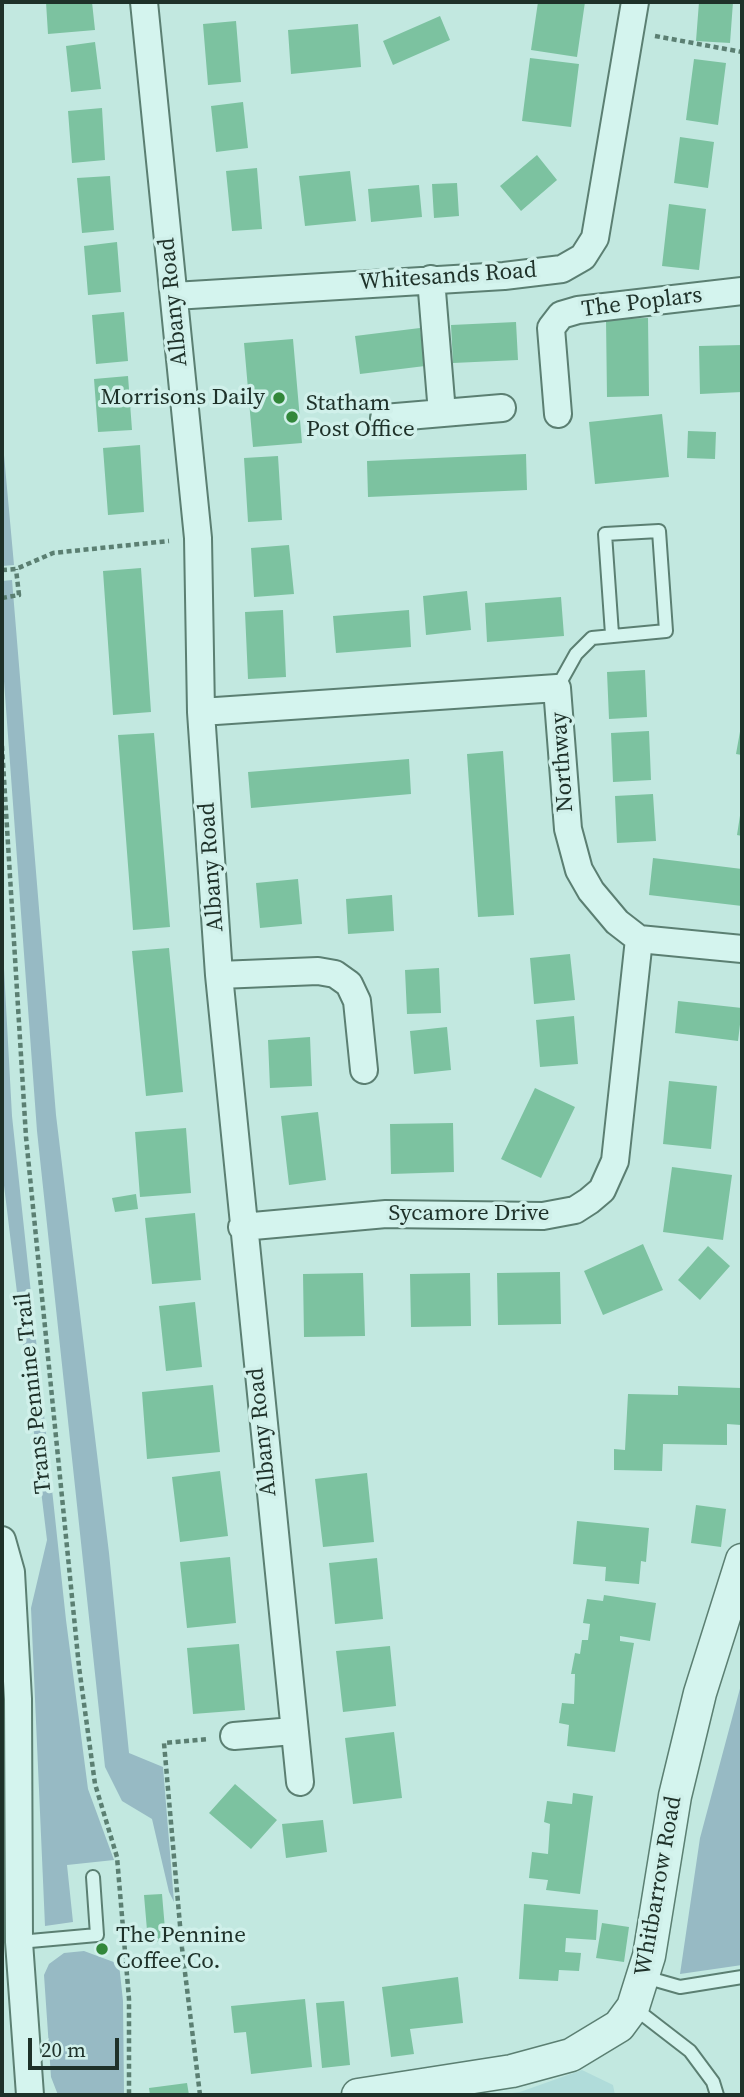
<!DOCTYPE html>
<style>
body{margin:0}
#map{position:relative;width:744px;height:2097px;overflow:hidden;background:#c2e8e0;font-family:"Source Serif 4",serif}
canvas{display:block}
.frame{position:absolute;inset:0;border:4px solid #1e3129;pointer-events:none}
.scale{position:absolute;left:28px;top:2038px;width:91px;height:32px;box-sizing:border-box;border:4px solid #1e3129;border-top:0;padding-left:9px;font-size:21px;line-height:24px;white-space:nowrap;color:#1e3129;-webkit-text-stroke:5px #d0f0ea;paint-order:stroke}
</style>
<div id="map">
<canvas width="744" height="2097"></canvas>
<div class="frame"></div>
<div class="scale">20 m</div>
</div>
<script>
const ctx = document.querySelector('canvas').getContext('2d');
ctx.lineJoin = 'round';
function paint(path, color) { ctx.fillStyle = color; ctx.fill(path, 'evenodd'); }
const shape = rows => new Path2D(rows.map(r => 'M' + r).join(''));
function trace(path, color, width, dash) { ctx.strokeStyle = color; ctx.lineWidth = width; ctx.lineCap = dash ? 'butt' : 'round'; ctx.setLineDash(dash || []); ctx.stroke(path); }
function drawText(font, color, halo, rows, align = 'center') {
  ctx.font = font + ' "Source Serif 4",serif'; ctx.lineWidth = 7; ctx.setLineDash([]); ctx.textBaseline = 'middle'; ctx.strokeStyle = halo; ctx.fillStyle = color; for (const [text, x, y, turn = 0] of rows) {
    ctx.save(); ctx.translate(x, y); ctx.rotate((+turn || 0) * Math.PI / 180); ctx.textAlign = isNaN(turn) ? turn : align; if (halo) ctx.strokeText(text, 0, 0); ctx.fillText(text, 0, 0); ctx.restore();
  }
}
paint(shape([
 [582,2070,613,2085,615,2095,495,2095,520,2092]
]), '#b0dcda');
paint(shape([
 [2,433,14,565,2,566],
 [12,580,56,1115,109,1553,129,1753,163,1767,174,1902,169,1892,152,1819,122,1801,105,1767,37,1131,2,654,2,581],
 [2,932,12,1116,66,1620,88,1789,114,1860,67,1865,73,1922,45,1926,31,1608,47,1540,2,1169],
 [742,1681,742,1965,680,1974,700,1838],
 [84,1951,119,1964,123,2001,124,2095,58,2095,51,2077,44,1975,49,1964,64,1953]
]), '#97bac4');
paint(shape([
 [46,2,92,2,95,30,48,34],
 [538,2,585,2,577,57,531,50],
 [699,2,733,2,730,43,696,41],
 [440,16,450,40,393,65,383,41],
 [236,21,241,82,208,85,203,24],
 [358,24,361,67,291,74,288,30],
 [95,42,101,89,71,92,66,46],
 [530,58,579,64,571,127,522,121],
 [694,59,726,63,718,125,686,120],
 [243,102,248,148,216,152,211,106],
 [102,108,105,160,72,163,68,111],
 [680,137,714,142,708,188,674,183],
 [537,155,557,180,521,211,500,186],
 [257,168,262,229,232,231,226,171],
 [350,171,356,221,305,226,299,176],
 [110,176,114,230,82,233,77,178],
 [457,183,459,216,434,218,432,184],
 [419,185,422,217,371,222,368,189],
 [669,204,706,209,699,270,662,266],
 [117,242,121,292,88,295,84,246],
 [124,312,128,361,96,364,92,315],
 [648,318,649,396,607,397,606,319],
 [516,322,518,360,453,363,451,325],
 [420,328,425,366,360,374,355,336],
 [293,339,302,443,253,447,244,343],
 [742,345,742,392,700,394,699,346],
 [128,376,132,430,98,432,94,379],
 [662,414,669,477,595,484,589,422],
 [688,431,716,432,715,459,687,458],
 [140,445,144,512,108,515,103,448],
 [526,454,527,490,368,497,367,461],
 [278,456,282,520,248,522,244,458],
 [289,545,294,594,254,597,251,548],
 [141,568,151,712,113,715,103,571],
 [467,591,471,630,426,635,423,596],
 [561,597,564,636,487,642,485,603],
 [283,610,286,677,248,679,245,612],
 [409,610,411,647,336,653,333,616],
 [645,670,647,717,609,719,607,672],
 [741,726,742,726,742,755,736,754],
 [649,731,651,780,613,782,611,733],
 [154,733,170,927,133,930,118,735],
 [503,751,514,915,478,917,467,754],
 [409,759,411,794,251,808,248,772],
 [653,794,656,841,617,843,615,796],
 [741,809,742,809,742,836,737,835],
 [653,858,742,869,742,906,649,895],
 [298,879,302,924,260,928,256,883],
 [392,895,394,931,348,934,346,899],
 [169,948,183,1092,146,1096,132,951],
 [570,954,575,1000,534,1004,530,958],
 [439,968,441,1013,407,1014,405,970],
 [678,1001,742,1008,738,1041,675,1033],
 [574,1016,578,1064,540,1067,536,1020],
 [447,1027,451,1070,414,1074,410,1031],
 [310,1037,312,1086,270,1088,268,1040],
 [669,1081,717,1086,711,1149,663,1144],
 [535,1088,575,1107,541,1178,501,1159],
 [318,1112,326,1180,289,1185,281,1116],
 [453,1123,454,1172,391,1174,390,1124],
 [186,1128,191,1193,140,1197,135,1132],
 [672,1167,732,1175,723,1240,663,1232],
 [136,1194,138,1209,115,1212,112,1198],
 [195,1213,201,1280,152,1284,145,1218],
 [643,1244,663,1290,603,1315,584,1271],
 [708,1246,730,1266,700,1300,678,1280],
 [560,1272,561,1324,498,1325,497,1273],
 [363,1273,365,1336,304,1337,303,1274],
 [470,1273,471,1326,411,1327,410,1274],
 [195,1302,202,1367,166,1371,159,1306],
 [213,1385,220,1452,147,1459,142,1392],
 [678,1386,742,1388,741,1425,727,1424,727,1445,663,1444,662,1471,614,1470,614,1449,625,1450,628,1394,678,1395],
 [220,1471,228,1536,180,1542,172,1477],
 [367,1473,374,1542,323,1547,315,1479],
 [696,1505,726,1509,721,1547,691,1543],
 [577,1521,649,1528,646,1562,641,1561,639,1584,605,1581,606,1567,573,1564],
 [230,1557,236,1623,187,1628,180,1562],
 [377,1558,383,1619,335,1624,329,1563],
 [604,1595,656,1603,650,1641,620,1636,620,1641,634,1643,615,1752,567,1746,569,1725,559,1723,562,1703,574,1704,575,1674,571,1674,575,1653,580,1654,582,1640,588,1640,590,1624,583,1623,587,1599,603,1601],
 [239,1644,245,1710,193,1714,187,1648],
 [390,1646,396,1706,343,1712,336,1651],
 [394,1732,402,1798,353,1804,345,1738],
 [235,1784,277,1820,251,1849,209,1813],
 [573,1793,593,1796,580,1894,546,1890,548,1880,529,1878,532,1852,548,1854,550,1824,544,1822,547,1801,572,1804],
 [323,1820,327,1852,286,1858,282,1824],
 [162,1894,166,1941,148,1942,144,1895],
 [524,1904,598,1910,596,1940,566,1938,565,1952,581,1953,579,1971,559,1970,558,1981,519,1979],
 [602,1923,629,1927,624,1962,596,1958],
 [458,1977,463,2023,410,2029,414,2054,391,2057,382,1987],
 [305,1999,312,2067,251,2074,246,2032,234,2033,231,2006],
 [344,2001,350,2065,322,2068,316,2003],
 [187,2083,189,2095,150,2095,149,2088]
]), '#7cc2a0');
const service = shape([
 [557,688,576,654,592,638,666,631,659,531,605,534,612,634],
 [19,1942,97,1935,93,1877],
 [645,1977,680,1987,742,1977],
 [633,2007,690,2051,713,2082,717,2095]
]);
const minor = shape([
 [144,2,198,538,201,712,219,975,300,1782],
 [431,279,442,413],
 [174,296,504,276,562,269,583,257,595,238,635,2],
 [558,414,551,328,561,315,578,310,742,291],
 [384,418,502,408],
 [201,712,557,688,568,829,579,870,591,891,617,922,639,939,742,949],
 [219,975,318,971,335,974,349,984,357,1001,364,1070],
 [242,1227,386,1214,543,1216,575,1210,589,1201,602,1190,615,1161,639,939],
 [2,1540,11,1572,18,1699,19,1942,30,2095],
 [234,1736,293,1731]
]);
const tertiary = shape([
 [358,2095,512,2071,571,2055,619,2026,633,2007,649,1956,675,1796,700,1693,742,1560]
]);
trace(service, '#5b7f72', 16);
trace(minor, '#5b7f72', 30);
trace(tertiary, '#5b7f72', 35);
trace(shape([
 [655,36,742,52],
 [2,570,16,569,53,553,169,541],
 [2,598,19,595,16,569],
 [2,746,26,1137,79,1667,95,1784,117,1857,129,1999,129,2095],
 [200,2095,182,1948,164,1743,209,1739]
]), '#5b7f72', 4.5, [5, 3.5]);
trace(service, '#d4f4ee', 12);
trace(minor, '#d4f4ee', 26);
trace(tertiary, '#d4f4ee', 32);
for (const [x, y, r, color] of [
 [279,398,7,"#32873a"],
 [292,417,7,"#32873a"],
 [102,1949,7,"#32873a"]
]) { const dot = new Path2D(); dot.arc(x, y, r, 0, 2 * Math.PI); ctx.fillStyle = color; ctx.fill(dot); trace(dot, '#d0f0ea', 2.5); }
drawText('23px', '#1e3129', '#d0f0ea', [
 ["Whitesands Road",448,277,-4],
 ["Albany Road",174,302,-96],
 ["The Poplars",642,303,-7],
 ["Northway",563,762,-94],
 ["Albany Road",212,867,-94],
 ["Sycamore Drive",469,1214],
 ["Trans Pennine Trail",34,1393,-96],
 ["Albany Road",263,1432,-96],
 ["Whitbarrow Road",659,1886,-80]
]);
drawText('23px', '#1e3129', '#d0f0ea', [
 ["Morrisons Daily",265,398,"right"],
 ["Statham",306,404],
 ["Post Office",306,430],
 ["The Pennine",116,1936],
 ["Coffee Co.",116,1962]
], 'left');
</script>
